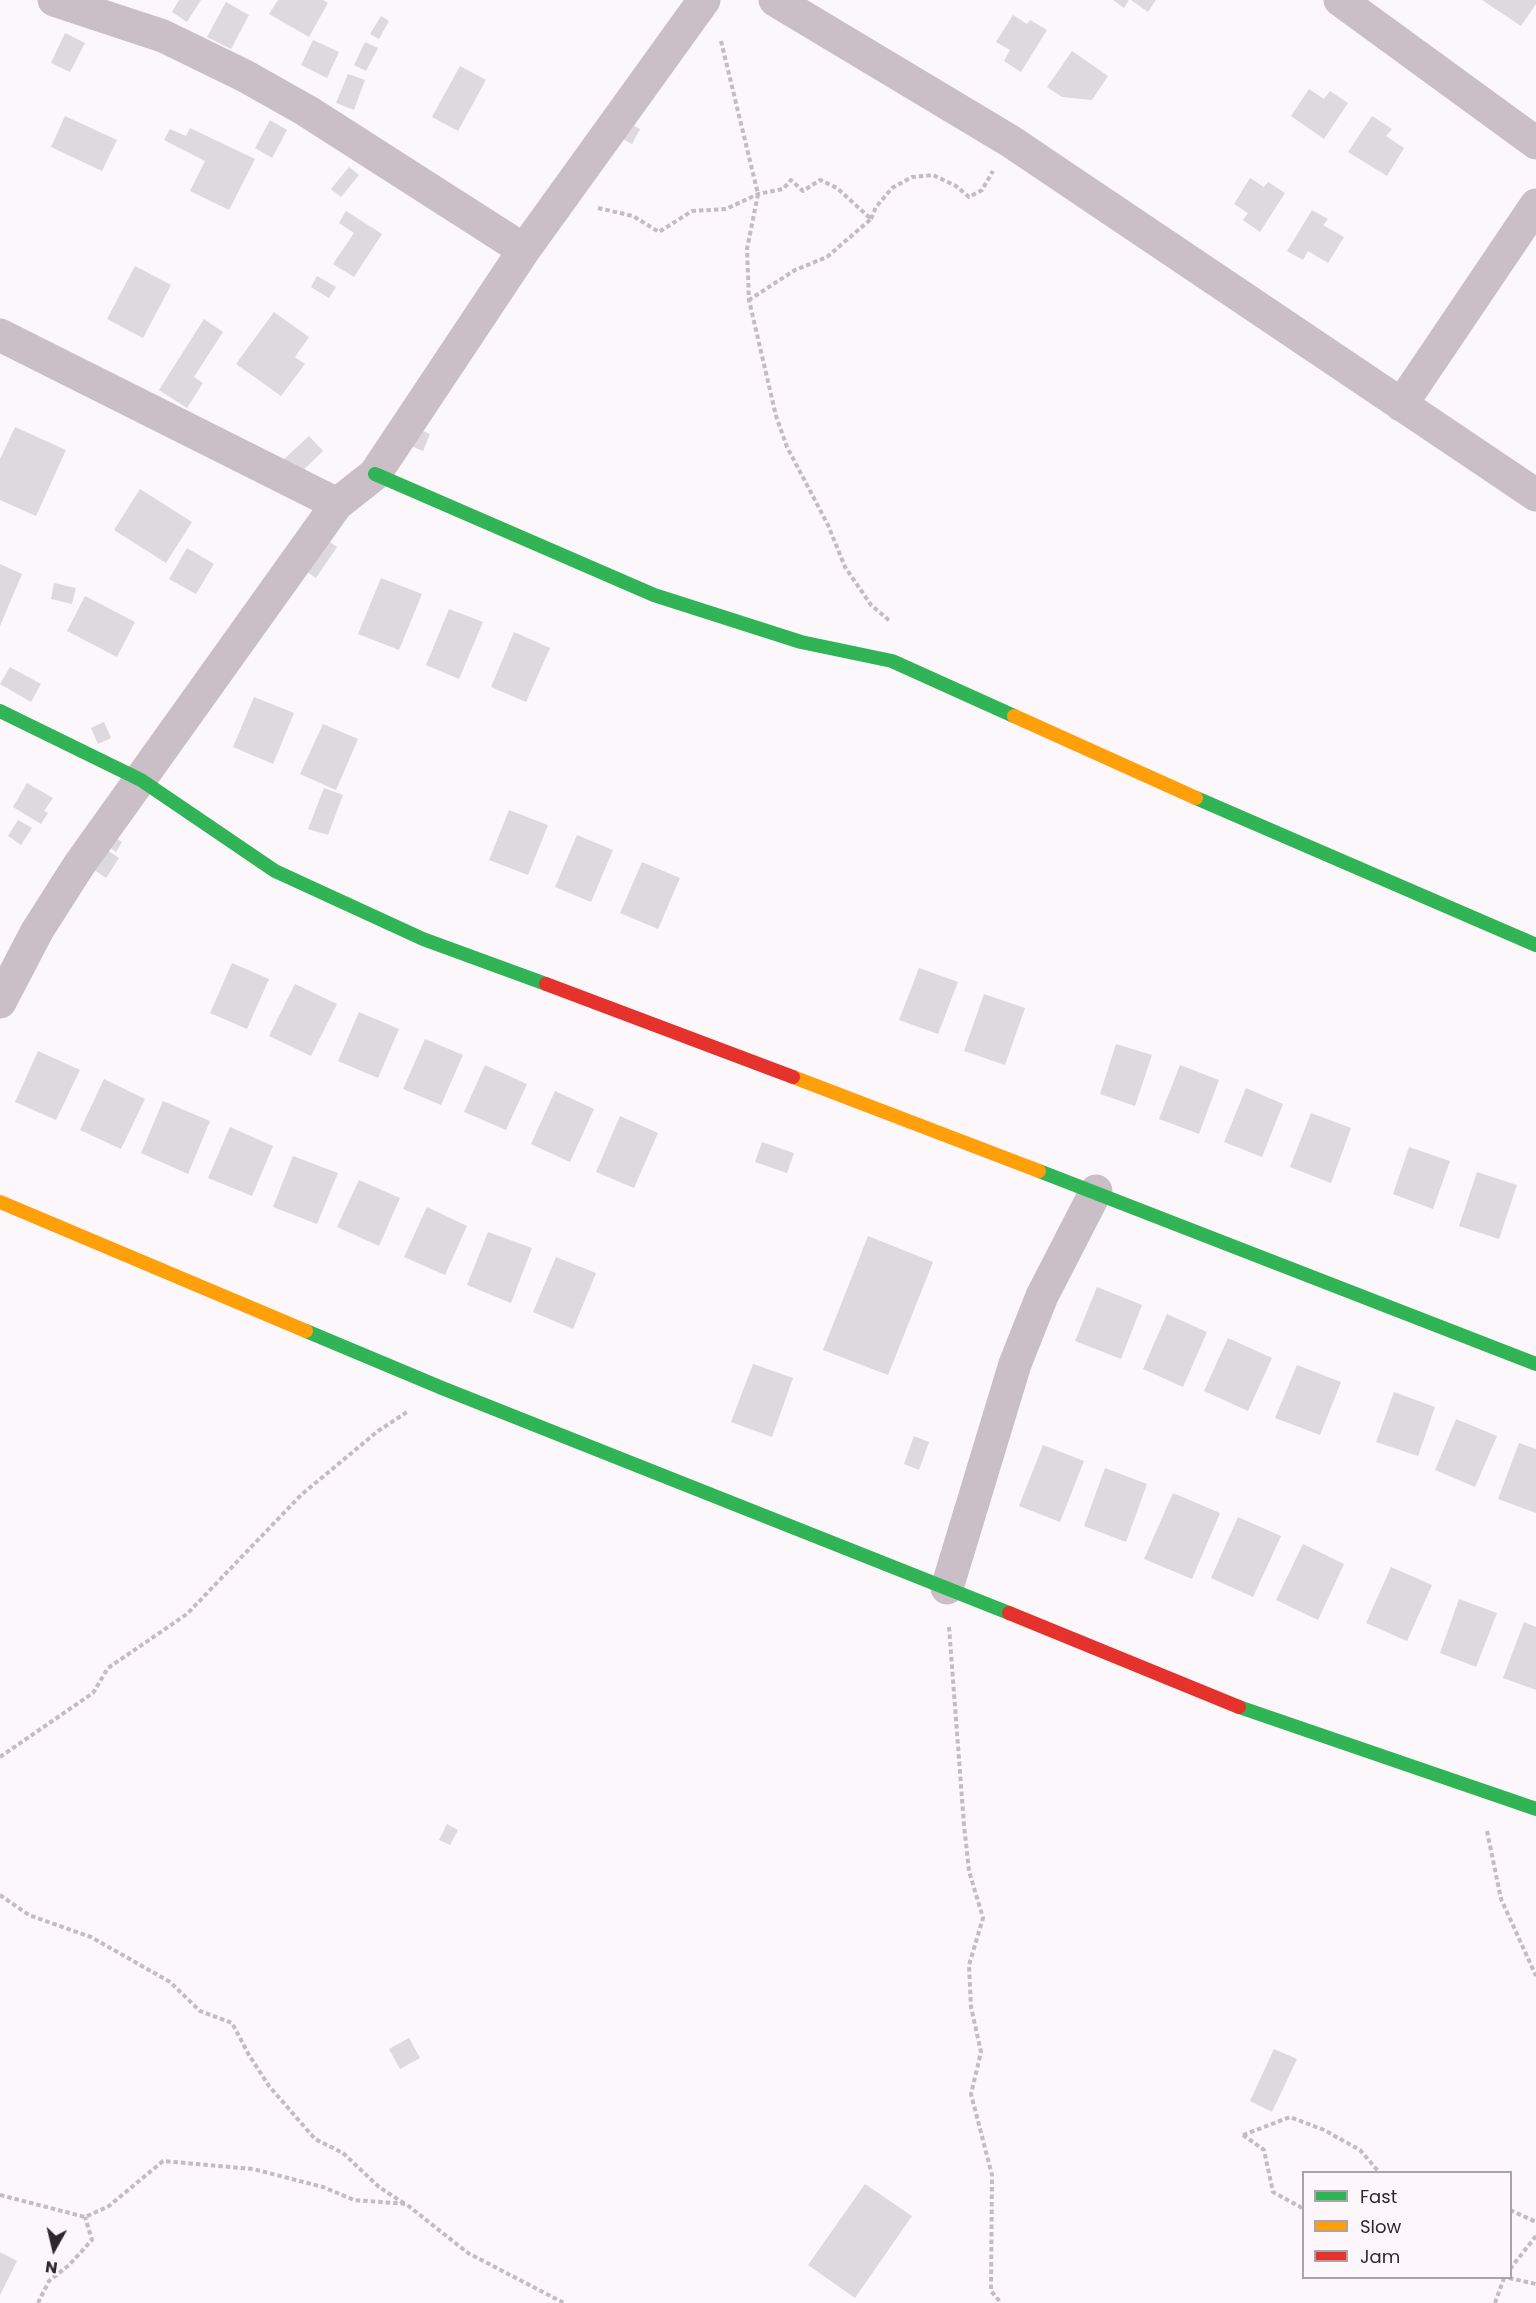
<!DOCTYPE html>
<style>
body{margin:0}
#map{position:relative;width:1536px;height:2303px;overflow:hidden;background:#fcf7fa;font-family:Poppins,sans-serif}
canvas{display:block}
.legend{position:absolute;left:1302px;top:2171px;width:210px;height:108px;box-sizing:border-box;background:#fdf6fb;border:2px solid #aaa3a8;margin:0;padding:8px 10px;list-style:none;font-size:18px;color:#2e272c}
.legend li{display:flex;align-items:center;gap:12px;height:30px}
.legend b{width:30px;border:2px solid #aaa3a8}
.north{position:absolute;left:24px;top:2219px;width:60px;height:60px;-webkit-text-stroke:4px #fdf6fb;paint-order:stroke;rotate:188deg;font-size:16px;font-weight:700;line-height:24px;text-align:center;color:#2e272c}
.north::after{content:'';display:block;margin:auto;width:21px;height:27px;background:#2e272c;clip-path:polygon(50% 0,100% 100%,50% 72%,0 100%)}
</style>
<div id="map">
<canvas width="1536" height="2303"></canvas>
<ul class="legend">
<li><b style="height:8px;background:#30b455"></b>Fast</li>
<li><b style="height:8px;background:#ff9f0a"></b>Slow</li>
<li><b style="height:8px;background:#e5322d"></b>Jam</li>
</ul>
<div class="north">N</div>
</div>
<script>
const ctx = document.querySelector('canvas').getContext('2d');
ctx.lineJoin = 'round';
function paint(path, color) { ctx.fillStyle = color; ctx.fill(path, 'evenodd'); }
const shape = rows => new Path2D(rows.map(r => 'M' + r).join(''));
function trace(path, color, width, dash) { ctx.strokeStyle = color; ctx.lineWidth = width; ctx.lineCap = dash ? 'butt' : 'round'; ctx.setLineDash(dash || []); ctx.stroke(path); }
paint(shape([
 [179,0,201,0,187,22,172,12],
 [278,0,323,0,328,3,309,37,269,14],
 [1113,0,1129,0,1124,8],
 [1131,0,1156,0,1148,12],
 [1482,0,1536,0,1536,4,1521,26],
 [226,2,249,15,231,49,207,37],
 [1013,15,1027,24,1030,20,1047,30,1021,72,1004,61,1010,50,996,42],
 [381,16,389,21,379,39,370,34],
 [65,33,85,43,70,72,51,63],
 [313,40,339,52,327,78,301,65],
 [365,42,378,48,366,71,354,65],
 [1072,51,1108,76,1092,100,1062,97,1047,87],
 [460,66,486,80,458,131,432,117],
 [348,74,365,80,354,110,336,103],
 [1309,89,1324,99,1330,91,1348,103,1324,139,1291,116],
 [65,116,117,140,102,171,51,147],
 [1372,116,1392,129,1386,136,1404,148,1387,176,1348,152],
 [270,120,287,130,272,158,255,148],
 [627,122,640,129,632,144,619,137],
 [190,128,255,159,229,210,190,191,205,161,164,140,170,129,186,136],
 [349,167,359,175,341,197,331,189],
 [1250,178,1264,187,1268,182,1285,193,1260,232,1243,220,1248,213,1234,204],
 [1312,210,1328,219,1323,225,1344,237,1328,263,1308,251,1303,260,1287,251],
 [346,211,382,234,354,277,333,264,354,233,339,223],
 [135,266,171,285,143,338,107,319],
 [317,276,336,287,329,298,311,287],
 [274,312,309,337,295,357,305,364,281,396,236,364],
 [204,319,223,332,194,377,203,383,187,408,159,390],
 [15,427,66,450,36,516,0,500,0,459],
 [419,429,430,434,423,451,411,446],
 [309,436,323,451,297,476,282,461],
 [140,489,192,522,166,563,114,530],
 [324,538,337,547,316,578,303,569],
 [187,548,214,564,196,594,169,579],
 [0,564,22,574,0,626],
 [381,578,422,594,399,650,358,634],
 [54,583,76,588,72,604,51,599],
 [85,596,135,622,117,657,67,631],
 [449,609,483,622,459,679,426,665],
 [514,632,550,648,526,702,491,687],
 [10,667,41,684,31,702,0,684],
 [254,697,294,713,273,764,233,747],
 [104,722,111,738,98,744,91,728],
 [323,724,358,739,336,790,300,774],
 [27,783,53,798,44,811,48,813,41,824,13,807],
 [324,788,343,795,328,835,308,829],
 [509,810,548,825,528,875,489,860],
 [18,820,32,828,21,845,8,836],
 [108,833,122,842,116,852,102,842],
 [577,835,613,850,591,902,555,887],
 [97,843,119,858,106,878,83,862],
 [642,862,680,878,658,929,620,913],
 [232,963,269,979,247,1029,210,1013],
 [919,968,958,982,938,1034,899,1020],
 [295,984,337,1004,311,1056,269,1036],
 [984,994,1025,1008,1005,1065,964,1051],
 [359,1012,399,1029,378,1078,338,1061],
 [425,1039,463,1055,441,1105,403,1089],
 [1116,1044,1152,1055,1135,1106,1100,1094],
 [38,1051,80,1070,56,1120,15,1102],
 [485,1065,527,1084,506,1130,464,1112],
 [1180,1065,1219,1080,1199,1134,1159,1119],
 [104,1079,145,1099,121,1149,80,1130],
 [1246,1088,1283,1104,1262,1157,1224,1142],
 [555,1091,594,1109,570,1162,531,1144],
 [163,1101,210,1121,188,1174,141,1153],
 [1311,1113,1351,1128,1331,1183,1290,1167],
 [620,1116,658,1133,634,1188,596,1172],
 [230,1127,273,1146,252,1196,208,1178],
 [762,1142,794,1153,787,1173,755,1162],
 [1409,1147,1450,1161,1433,1209,1393,1194],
 [293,1156,338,1173,317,1224,273,1207],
 [1477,1172,1517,1185,1499,1239,1459,1226],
 [359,1180,400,1198,379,1246,337,1227],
 [427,1207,467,1226,445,1275,404,1257],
 [488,1232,532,1248,511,1303,467,1285],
 [868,1236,933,1262,888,1375,823,1350],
 [556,1257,596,1273,573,1329,533,1312],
 [1097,1287,1142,1305,1121,1359,1075,1341],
 [1167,1314,1207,1332,1183,1387,1143,1369],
 [1228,1338,1272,1358,1248,1411,1204,1391],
 [753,1364,793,1378,772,1437,731,1422],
 [1297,1365,1341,1382,1320,1435,1275,1418],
 [1394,1392,1435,1407,1418,1456,1376,1442],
 [1456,1419,1497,1436,1475,1487,1435,1470],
 [914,1436,929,1442,919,1470,904,1464],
 [1519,1443,1536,1449,1536,1513,1498,1499],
 [1043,1445,1084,1461,1060,1522,1019,1506],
 [1105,1468,1147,1484,1126,1542,1084,1526],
 [1173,1493,1220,1513,1192,1579,1144,1559],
 [1238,1517,1281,1536,1253,1597,1211,1578],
 [1303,1544,1344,1564,1318,1620,1276,1600],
 [1391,1567,1432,1585,1407,1641,1366,1623],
 [1459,1599,1497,1613,1476,1667,1440,1653],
 [1524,1622,1536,1627,1536,1690,1503,1678],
 [447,1824,458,1830,450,1845,439,1840],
 [409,2038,420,2058,400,2069,389,2049],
 [1274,2049,1297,2059,1272,2112,1250,2101],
 [865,2184,912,2216,855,2298,808,2265],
 [0,2252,17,2261,0,2295]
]), '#ded9dc');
trace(shape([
 [721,41,758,194,747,249,749,300,776,416,787,447,828,525,845,567,871,605,891,622],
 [598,208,633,216,659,232,692,211,726,209,758,194,783,189,791,180,803,191,820,180,837,188,871,219,827,257,795,270,749,300],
 [871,219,876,207,892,188,912,177,933,175,956,186,969,197,982,190,993,171],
 [949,1627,964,1825,969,1871,983,1918,969,1965,971,2007,981,2052,971,2094,992,2175,991,2291,1001,2303],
 [0,1757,93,1693,108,1668,187,1614,301,1495,378,1431,407,1412],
 [1487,1831,1501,1899,1536,1976],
 [0,1895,29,1915,91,1937,170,1982,200,2011,232,2023,249,2055,269,2086,315,2139,343,2153,379,2187,405,2204],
 [1243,2135,1290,2117,1324,2130,1360,2150,1379,2172],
 [1243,2135,1264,2150,1273,2192,1304,2209],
 [0,2195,85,2217,109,2206,163,2161,253,2169,323,2187,354,2200,406,2204,468,2253,564,2303],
 [1510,2210,1536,2222],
 [1510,2269,1536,2236],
 [1509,2278,1536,2284],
 [38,2303,49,2281,69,2265,92,2240,85,2217],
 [1495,2303,1504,2278]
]), '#c4bcc2', 4, [4.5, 3]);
trace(shape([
 [54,0,163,36,245,76,307,111,524,250],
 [775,0,1010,141,1536,495],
 [1340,0,1536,143],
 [0,335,337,504],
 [1401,405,1536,205],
 [0,1002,37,931,79,865,337,504,375,474,524,250,704,0],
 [947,1588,1015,1364,1042,1296,1096,1191]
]), '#cbbfc7', 33);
trace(shape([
 [375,474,654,595,801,642,892,661,1014,716],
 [0,711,141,780,275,871,423,939,546,984],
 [1196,798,1536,945],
 [1039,1171,1536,1364],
 [306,1331,442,1388,1009,1613],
 [1239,1707,1536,1809]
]), '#30b455', 14);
trace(shape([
 [1014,716,1196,798],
 [793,1077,1039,1171],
 [0,1202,306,1331]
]), '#ff9f0a', 14);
trace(shape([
 [546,984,793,1077],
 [1009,1613,1239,1707]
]), '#e5322d', 14);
</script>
